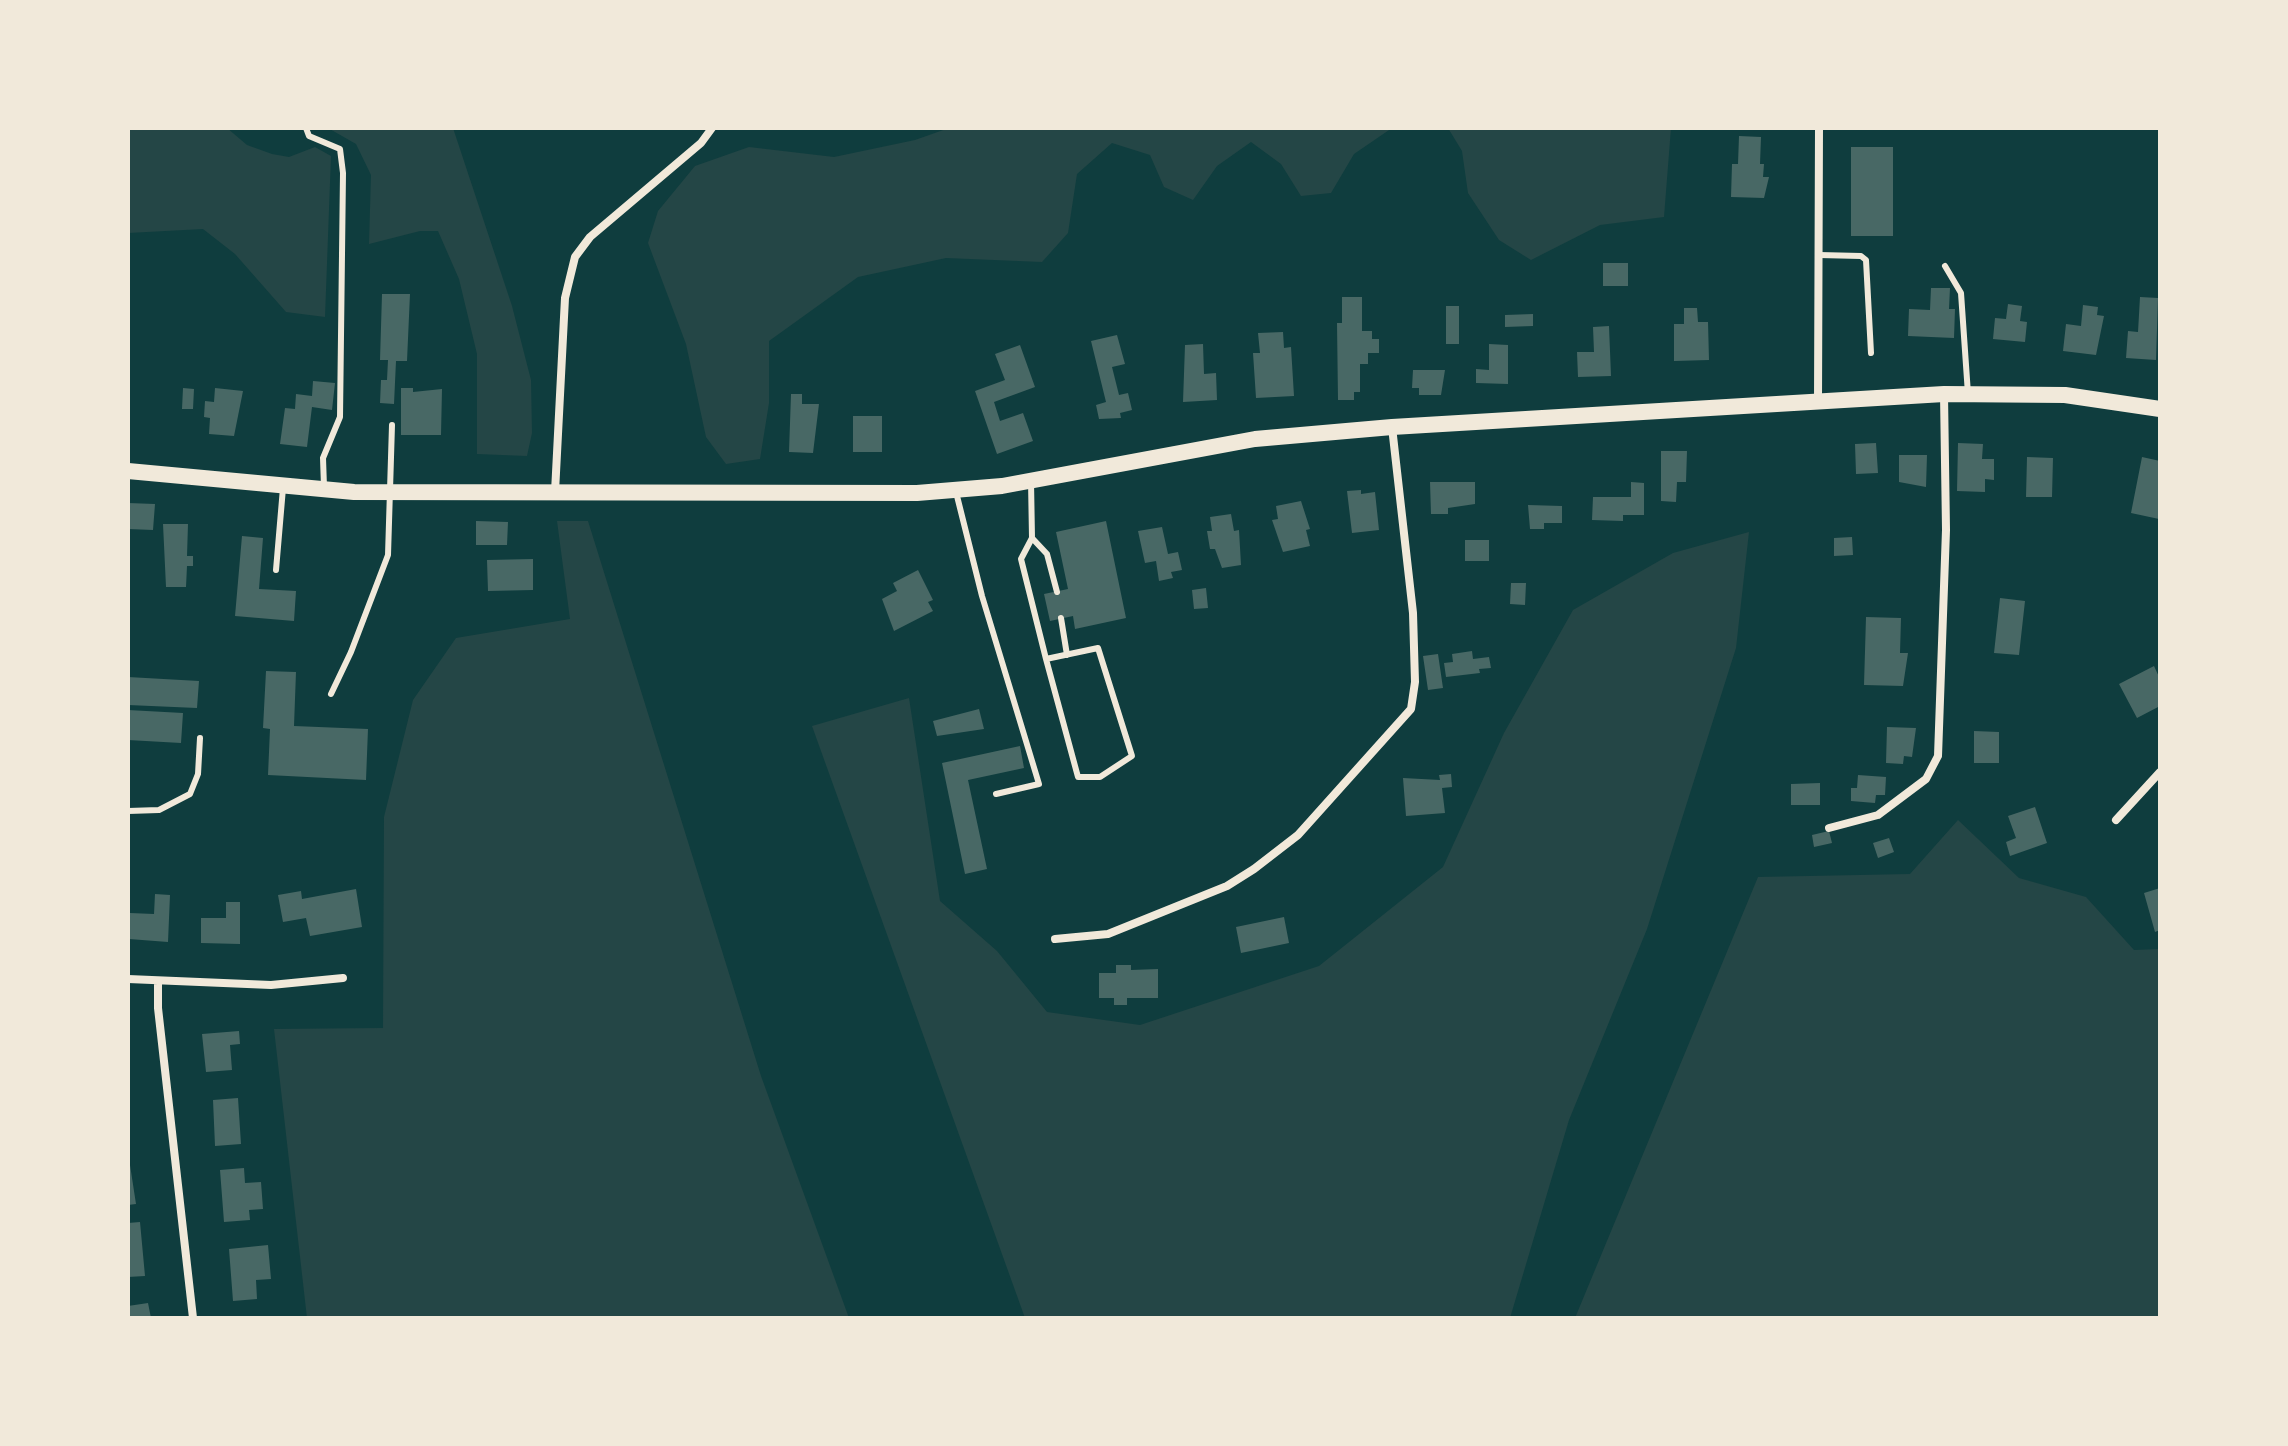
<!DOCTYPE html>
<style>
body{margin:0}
#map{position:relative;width:2288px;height:1446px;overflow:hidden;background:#0f3d3e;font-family:Manrope,sans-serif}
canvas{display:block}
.frame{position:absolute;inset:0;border:130px solid #f1e9da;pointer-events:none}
</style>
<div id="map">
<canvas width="2288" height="1446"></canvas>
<div class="frame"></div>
</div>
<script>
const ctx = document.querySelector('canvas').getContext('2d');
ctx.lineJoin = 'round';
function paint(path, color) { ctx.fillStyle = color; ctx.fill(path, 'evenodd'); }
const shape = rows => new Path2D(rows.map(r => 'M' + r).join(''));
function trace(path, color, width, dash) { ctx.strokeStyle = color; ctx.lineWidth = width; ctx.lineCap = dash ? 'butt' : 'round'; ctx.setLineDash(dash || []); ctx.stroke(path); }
paint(shape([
 [128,128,227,128,247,145,272,154,289,157,315,147,331,156,325,317,286,312,235,254,203,229,128,233],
 [328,128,453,128,512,306,531,380,532,433,527,456,477,454,477,354,459,279,438,231,420,231,369,244,371,175,356,144],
 [949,128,1392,128,1354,154,1331,193,1301,196,1281,164,1251,142,1217,166,1193,200,1164,187,1150,155,1112,143,1077,174,1068,233,1042,262,946,258,858,277,769,341,769,403,760,459,726,464,706,437,686,344,648,243,658,211,695,166,749,147,834,157,915,140],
 [1448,128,1671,128,1664,217,1600,225,1531,260,1499,240,1468,193,1462,151],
 [557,521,588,521,761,1076,849,1318,307,1318,274,1029,383,1028,384,817,413,700,456,638,570,619],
 [1749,532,1736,648,1647,929,1569,1120,1510,1318,1025,1318,812,726,909,698,940,901,997,951,1047,1012,1140,1025,1319,966,1443,867,1504,733,1573,610,1673,553],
 [1958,820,2019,878,2086,897,2134,950,2160,949,2160,1318,1575,1318,1758,877,1910,874]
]), '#244646');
paint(shape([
 [1739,136,1761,137,1760,164,1764,164,1763,177,1769,177,1764,198,1731,197,1732,164,1738,164],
 [1851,147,1893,147,1893,236,1851,236],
 [1603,263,1628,263,1628,286,1603,286],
 [1931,288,1950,288,1949,309,1955,309,1954,338,1908,336,1909,309,1930,310],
 [382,294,410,294,407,361,396,361,394,404,380,403,381,380,387,380,388,360,380,360],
 [1342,297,1362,297,1362,331,1372,331,1372,339,1379,339,1379,353,1368,353,1368,364,1360,364,1360,392,1354,392,1354,400,1338,400,1337,323,1342,323],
 [2140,297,2158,298,2156,360,2126,358,2128,331,2138,332],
 [2008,304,2022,306,2020,321,2027,322,2025,342,1993,339,1995,318,2006,319],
 [2083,305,2098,307,2097,315,2104,316,2096,355,2063,351,2066,324,2081,326],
 [1446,306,1459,306,1459,344,1446,344],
 [1684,308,1697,308,1698,322,1708,322,1709,360,1674,361,1674,324,1684,324],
 [1533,314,1533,326,1505,327,1505,315],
 [1609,326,1611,376,1578,377,1577,352,1594,352,1593,327],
 [1283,332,1284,348,1291,347,1294,396,1256,398,1253,353,1260,353,1258,333],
 [1117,335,1125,364,1112,367,1119,395,1128,393,1132,410,1120,413,1121,418,1099,419,1096,405,1106,402,1091,341],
 [1203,344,1204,374,1216,373,1217,400,1183,402,1185,345],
 [1489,344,1508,345,1508,384,1476,383,1476,369,1489,370],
 [1020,345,1035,387,994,402,1000,421,1023,413,1033,441,997,454,975,391,1005,380,995,354],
 [1413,370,1445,370,1441,395,1419,395,1419,388,1412,388],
 [313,381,335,383,332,410,312,407,307,447,280,444,285,408,295,409,296,394,312,396],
 [183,388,194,389,193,409,182,409],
 [215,388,243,391,234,436,209,434,210,418,204,417,205,401,214,402],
 [401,388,413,388,413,392,442,389,441,435,401,435],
 [791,394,802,394,802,404,819,404,813,453,789,452],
 [853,416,882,416,882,452,853,452],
 [1876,443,1878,473,1856,474,1855,444],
 [1958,443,1983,444,1982,459,1994,459,1994,480,1985,479,1985,492,1957,491],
 [1661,451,1687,451,1686,482,1677,482,1676,502,1661,501],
 [1899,455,1927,455,1926,487,1899,482],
 [2027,457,2053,458,2052,497,2026,497],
 [2142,457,2160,461,2159,519,2131,513],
 [1430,482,1475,482,1475,504,1448,508,1448,514,1431,514],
 [1631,482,1644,483,1644,515,1623,515,1623,521,1592,520,1593,497,1631,497],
 [1361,490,1361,494,1375,492,1379,530,1352,533,1347,491],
 [1301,501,1310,529,1306,530,1310,546,1283,552,1272,520,1278,519,1276,506],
 [128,503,155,504,153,530,128,529],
 [1528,505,1562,506,1562,523,1544,523,1544,529,1530,529],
 [1231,514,1234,531,1239,530,1241,565,1222,568,1215,549,1210,549,1207,531,1212,531,1210,517],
 [476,521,508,522,507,545,476,545],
 [1106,521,1126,618,1075,629,1073,616,1050,621,1044,594,1068,589,1056,532],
 [163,524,188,524,187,556,193,556,193,566,187,566,186,587,166,587],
 [1162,527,1168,554,1178,552,1182,570,1171,572,1173,578,1159,581,1156,561,1145,563,1138,531],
 [242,536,263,538,259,589,296,591,294,621,235,616],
 [1852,537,1853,555,1834,556,1834,538],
 [1465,540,1489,540,1489,561,1465,561],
 [533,559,533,590,488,591,487,560],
 [918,570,933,600,928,602,933,611,894,631,882,599,897,591,893,583],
 [1511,583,1526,583,1525,605,1510,604],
 [1206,588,1208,608,1194,609,1192,590],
 [2000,598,2025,601,2019,655,1994,653],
 [1866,617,1901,618,1900,653,1908,653,1903,686,1864,685],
 [1472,651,1473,659,1489,657,1491,668,1479,669,1480,673,1446,677,1444,663,1453,662,1452,654],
 [1438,654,1443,688,1428,690,1423,656],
 [2154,666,2160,679,2160,706,2137,718,2119,684],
 [266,671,296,672,294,726,368,729,366,780,268,775,270,729,263,728],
 [128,677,199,681,197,708,128,705],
 [979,709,984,729,937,736,933,721],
 [128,710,183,713,181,743,128,740],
 [1887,727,1916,728,1912,757,1904,756,1903,764,1886,763],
 [1974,731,1999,732,1999,763,1974,763],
 [1020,746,1024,768,968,780,987,869,965,874,942,763],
 [1451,774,1452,787,1442,788,1445,813,1406,816,1403,778,1440,780,1439,775],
 [1858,775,1886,777,1885,795,1876,795,1875,803,1851,801,1851,788,1857,788],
 [1820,783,1820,805,1791,805,1791,784],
 [2035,807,2047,843,2010,856,2006,842,2016,838,2008,816],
 [1829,831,1832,843,1814,847,1812,835],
 [1889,838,1894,852,1878,858,1873,843],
 [2160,888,2160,930,2155,932,2144,893],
 [356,889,362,927,310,936,306,918,283,922,278,895,301,891,302,899],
 [155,894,170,895,168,942,129,939,130,913,154,914],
 [226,902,240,902,240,944,201,943,201,918,226,918],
 [1284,917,1289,943,1241,953,1236,927],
 [1116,965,1131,965,1131,970,1158,969,1158,998,1127,998,1127,1005,1114,1005,1114,998,1099,998,1099,973,1116,973],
 [239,1031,240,1044,230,1045,232,1070,206,1072,202,1034],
 [238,1098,241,1144,215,1146,213,1100],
 [128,1152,136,1204,128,1205],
 [244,1168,245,1183,261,1182,263,1209,249,1210,250,1220,224,1222,220,1170],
 [140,1222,145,1276,128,1277,128,1223],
 [268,1245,271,1279,256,1280,257,1299,233,1301,229,1249],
 [148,1303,151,1318,128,1318,128,1306]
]), '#486865');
trace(shape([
 [306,128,309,136,340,149,343,173,340,417,323,458,324,487],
 [1819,255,1861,256,1866,260,1871,353],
 [1945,266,1961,293,1968,394],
 [1031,481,1032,538,1021,559,1046,659,1098,648,1132,756,1100,777,1078,777,1046,659],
 [956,492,982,596,1039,784,996,794],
 [1032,538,1047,554,1057,592],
 [276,570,283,488],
 [1061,618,1067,655],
 [331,694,351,652,388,555,392,425],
 [128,811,159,810,190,794,198,774,200,738]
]), '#f1e9da', 6);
trace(shape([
 [1818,401,1819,128],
 [555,492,565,298,575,257,590,237,701,143,712,128],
 [2116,820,2160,772],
 [1829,828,1878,815,1926,779,1938,756,1946,530,1944,394],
 [1055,939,1108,934,1227,886,1254,869,1298,835,1411,709,1415,682,1413,613,1392,427],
 [128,979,271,985,343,978],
 [158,981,158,1008,193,1318]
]), '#f1e9da', 8);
trace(shape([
 [128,471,354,492,917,493,1002,486,1255,439,1392,427,1944,394,2065,395,2160,409]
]), '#f1e9da', 16);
</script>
